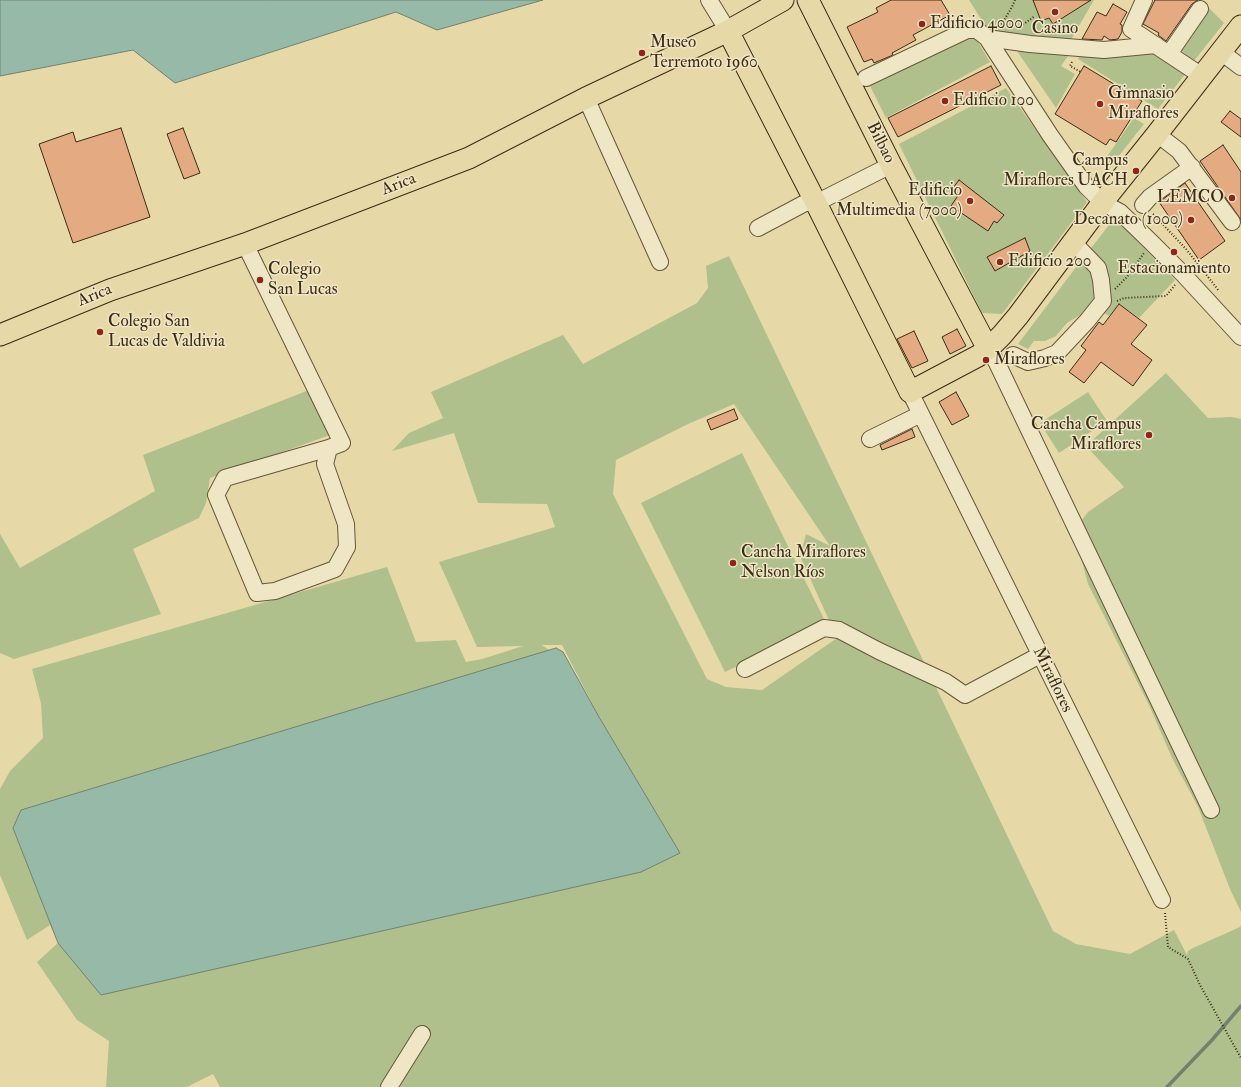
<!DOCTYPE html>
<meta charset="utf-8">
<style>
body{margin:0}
canvas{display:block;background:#e7d9a7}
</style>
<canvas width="1241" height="1087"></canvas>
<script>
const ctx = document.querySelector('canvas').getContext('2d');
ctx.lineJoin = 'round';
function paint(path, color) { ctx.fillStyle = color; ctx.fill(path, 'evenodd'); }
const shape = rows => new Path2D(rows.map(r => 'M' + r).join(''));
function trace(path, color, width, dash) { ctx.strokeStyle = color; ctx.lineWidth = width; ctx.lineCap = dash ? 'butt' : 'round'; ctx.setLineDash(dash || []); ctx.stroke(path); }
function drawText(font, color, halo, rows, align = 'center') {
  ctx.font = font + ' "IM FELL Double Pica",serif'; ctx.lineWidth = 3; ctx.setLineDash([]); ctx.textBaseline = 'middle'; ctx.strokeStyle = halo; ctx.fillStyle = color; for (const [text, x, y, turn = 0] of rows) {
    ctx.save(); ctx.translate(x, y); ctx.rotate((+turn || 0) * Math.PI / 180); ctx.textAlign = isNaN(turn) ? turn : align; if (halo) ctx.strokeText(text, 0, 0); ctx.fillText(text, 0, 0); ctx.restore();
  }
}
paint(shape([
 [969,0,1094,0,1069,43,988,30],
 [1207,6,1224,23,1194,61,1177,47],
 [965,35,975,37,990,62,886,118,869,84],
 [1015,48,1070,53,1061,66,1075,74,1056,108],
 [1154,51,1186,73,1158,109,1078,59,1082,52],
 [1006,88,1087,202,1002,314,982,313,899,144],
 [1134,118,1144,124,1111,166,1103,162],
 [1112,221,1120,223,1175,280,1139,318,1119,304,1109,316,1104,313,1110,294,1088,252],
 [729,256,1053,931,1076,944,1130,954,1174,930,1187,955,1188,951,1193,948,1240,927,1241,925,1241,1087,220,1087,213,1074,187,1087,106,1087,109,1041,77,1020,37,962,58,943,59,944,50,925,27,940,0,875,0,789,10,771,43,738,41,703,32,669,387,567,416,642,456,640,466,662,482,659,523,646,477,647,439,562,555,527,547,504,478,503,454,433,392,451,409,433,443,418,431,392,563,335,583,364,697,303,708,288,706,266],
 [734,404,830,546,806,534,800,556,837,638,762,690,726,687,707,679,613,494,616,460,686,425],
 [542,645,562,645,599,717,679,852,555,654],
 [1083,258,1093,269,1098,301,1087,312,1078,316,1067,323,1056,336,1045,341,1034,341,1028,349,1018,344],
 [1166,373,1208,418,1232,417,1241,419,1241,912,1230,889,1198,807,1172,758,1149,705,1088,584,1077,543,1079,524,1088,512,1124,487,1086,446],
 [309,390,330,435,210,478,206,503,199,518,133,549,161,614,14,659,0,653,0,534,20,568,155,491,143,455],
 [1088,392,1107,421,1059,453,1040,423],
 [742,453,826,623,725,672,641,503]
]), '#afc08c');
const water = shape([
 [0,0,543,0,437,30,396,12,175,83,133,50,0,76,0,0],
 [556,648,563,652,599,717,680,853,641,872,101,995,58,943,13,828,21,810,556,648]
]);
paint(water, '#97baa8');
trace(water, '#73816e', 1);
trace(shape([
 [1167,1087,1212,1040,1241,1006]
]), '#73816e', 3.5);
const building = shape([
 [891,0,941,0,950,15,913,35,916,40,892,53,893,55,874,63,872,59,864,62,847,27,878,12,876,8,891,0],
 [1033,0,1091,0,1053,24,1049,18,1041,21,1033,0],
 [1155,0,1198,0,1192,4,1166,41,1158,35,1159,33,1143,24,1155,0],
 [1113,4,1127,12,1120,24,1122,25,1122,32,1118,39,1110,40,1104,36,1102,40,1082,39,1097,12,1106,16,1113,4],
 [991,66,1001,85,898,137,888,118,991,66],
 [1084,66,1142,101,1116,142,1110,139,1106,145,1055,114,1084,66],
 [1230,111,1241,119,1241,137,1221,122,1230,111],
 [121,128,150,217,73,243,39,144,73,132,76,142,121,128],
 [183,128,200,173,184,179,167,134,183,128],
 [1223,145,1241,172,1241,220,1200,161,1223,145],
 [959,180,1004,215,997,223,994,221,988,231,951,206,959,194,953,188,959,180],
 [1185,183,1225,241,1199,260,1159,202,1185,183],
 [1025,238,1030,251,995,271,987,257,1025,238],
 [1119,304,1147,325,1131,344,1152,360,1133,386,1101,362,1084,383,1069,372,1086,350,1081,346,1099,322,1103,325,1119,304],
 [957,329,966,346,950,354,942,337,957,329],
 [914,331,928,361,912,368,897,339,914,331],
 [956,392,969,416,952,425,939,402,956,392],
 [734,409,738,419,711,430,707,420,734,409],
 [912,429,915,437,882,450,880,445,912,429]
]);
paint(building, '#e4ab82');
trace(building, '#3c2c16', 1);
const minor = shape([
 [709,0,728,31],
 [1144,0,1131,29,1202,76],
 [987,38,1030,44,1104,50,1156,45],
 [1221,52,1241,67],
 [1169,54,1200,9],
 [866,78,967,30,977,30,987,38,1050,135,1086,186,1103,203,1120,212,1151,242,1183,274,1241,337],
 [586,98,660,262],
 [1157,134,1179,151,1232,222],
 [1143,205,1150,197,1192,167],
 [758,228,805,203,816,203,891,165],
 [245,244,342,443,329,448,225,478,216,495,257,593,275,591,335,569,347,547,346,524,325,464,329,448],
 [988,349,997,363,1211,810],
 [1013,355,1028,362,1045,358,1057,353,1087,321,1103,301,1101,280,1098,268,1073,242],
 [910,392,1162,900],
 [870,439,921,414],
 [745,669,824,628,839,630,879,651,946,682,965,695,1040,655],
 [389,1087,422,1034]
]);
const major = shape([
 [808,0,891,165,988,349],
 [728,31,816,203,910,392,978,356,988,349,1002,335,1018,316,1109,194,1157,134,1241,26],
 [0,335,110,290,245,244,469,158,586,98,728,31,783,0]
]);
trace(minor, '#67573a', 18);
trace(major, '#3c2c16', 23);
trace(shape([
 [1000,27,1012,7,1015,0],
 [1018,28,1035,16],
 [1072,62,1070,66,1081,72],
 [1153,214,1186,249,1219,291],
 [1115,289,1127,277,1144,253],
 [1117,301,1124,298,1166,296,1175,285],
 [1165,913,1168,947,1188,959,1200,985,1241,1058]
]), '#3c2c16', 2, [1, 2]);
trace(minor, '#efe6c6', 16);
trace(major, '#e7d9a7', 21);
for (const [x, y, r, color] of [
 [1055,12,4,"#8f2418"],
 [922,24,4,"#8f2418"],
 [642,53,4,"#8f2418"],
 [945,101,4,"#8f2418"],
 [1100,104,4,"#8f2418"],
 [1136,171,4,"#8f2418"],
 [1232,198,4,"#8f2418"],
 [970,201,4,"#8f2418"],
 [1191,220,4,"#8f2418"],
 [1174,252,4,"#8f2418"],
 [1000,262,4,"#8f2418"],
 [260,280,4,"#8f2418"],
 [100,332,4,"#8f2418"],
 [986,360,4,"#8f2418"],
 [1149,435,4,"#8f2418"],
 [733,563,4,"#8f2418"]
]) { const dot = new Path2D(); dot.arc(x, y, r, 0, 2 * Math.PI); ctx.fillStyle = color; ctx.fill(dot); trace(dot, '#efe6c6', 1.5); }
drawText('17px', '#3c2c16', '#efe6c6', [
 ["Edificio 4000",930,24],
 ["Casino",1055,29,"center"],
 ["Museo",650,43],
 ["Terremoto 1960",650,63],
 ["Gimnasio",1108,94],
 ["Miraflores",1108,114],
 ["Edificio 100",953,101],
 ["Campus",1128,161,"right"],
 ["Miraflores UACH",1128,181,"right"],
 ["Edificio",962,191,"right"],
 ["Multimedia (7000)",962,211,"right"],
 ["LEMCO",1224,198,"right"],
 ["Decanato (1000)",1183,220,"right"],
 ["Edificio 200",1008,262],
 ["Estacionamiento",1174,269,"center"],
 ["Colegio",268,270],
 ["San Lucas",268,290],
 ["Colegio San",108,322],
 ["Lucas de Valdivia",108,342],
 ["Miraflores",994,360],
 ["Cancha Campus",1141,425,"right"],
 ["Miraflores",1141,445,"right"],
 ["Cancha Miraflores",741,553],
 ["Nelson Ríos",741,573]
], 'left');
drawText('17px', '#3c2c16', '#efe6c6', [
 ["Bilbao",880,143,63],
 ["Arica",399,185,-21],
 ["Arica",95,296,-22],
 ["Miraflores",1052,680,64]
]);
</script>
